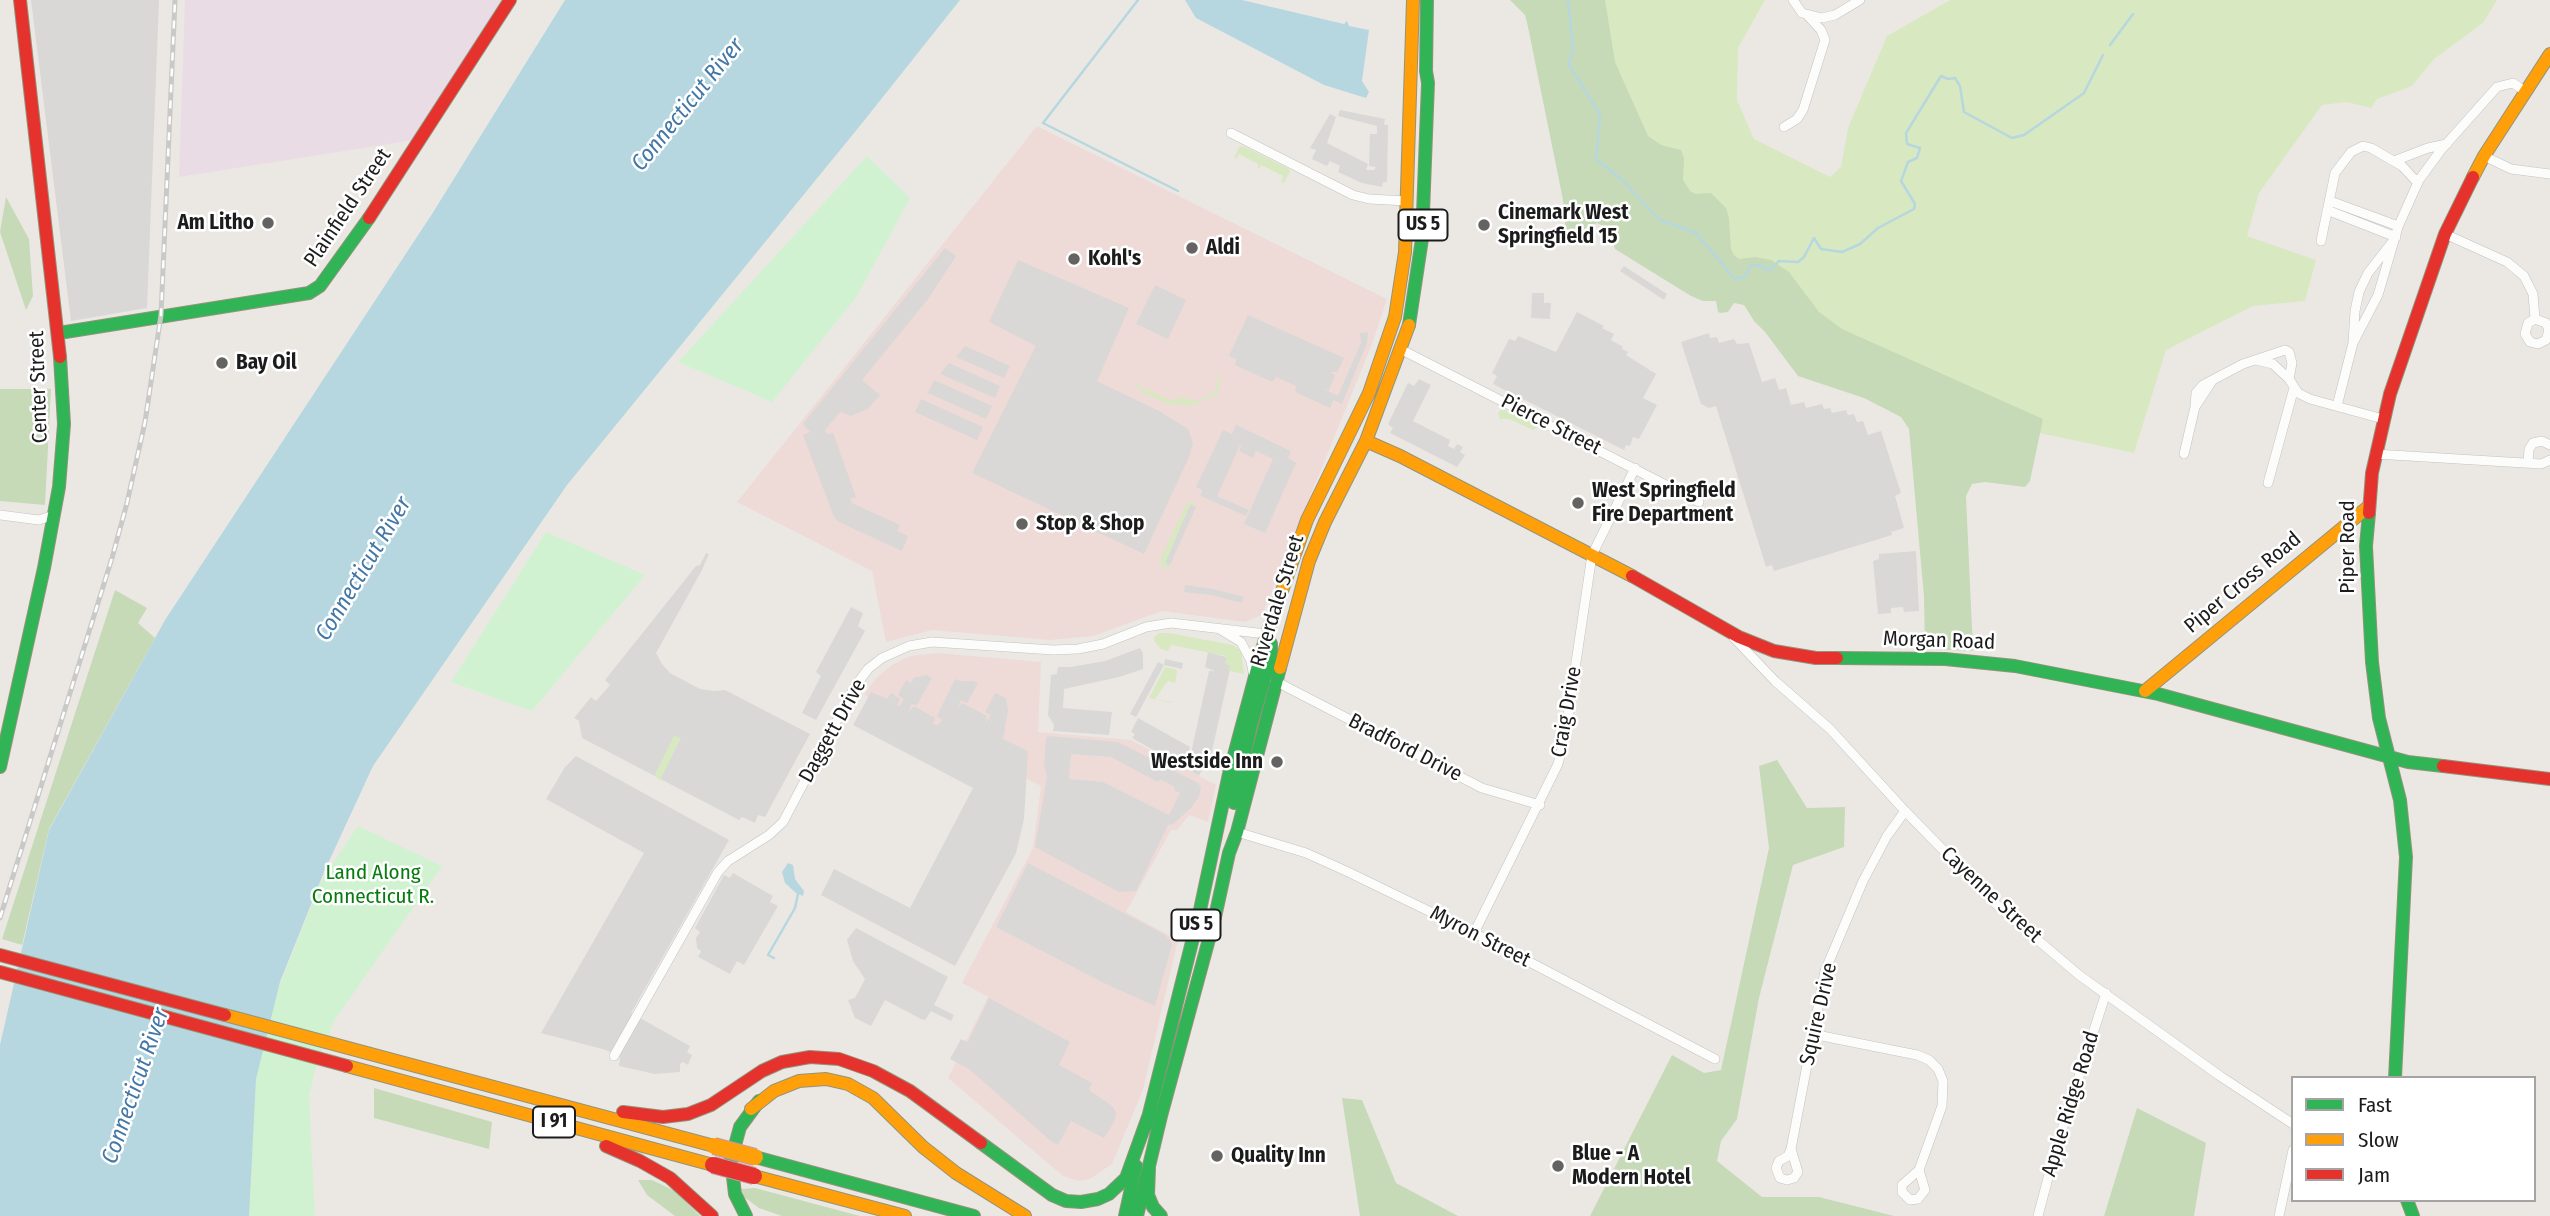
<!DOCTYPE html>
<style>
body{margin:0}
#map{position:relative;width:2550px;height:1216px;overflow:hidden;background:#ebe8e4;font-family:"Fira Sans Condensed",sans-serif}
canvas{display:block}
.legend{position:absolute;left:2291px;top:1076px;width:245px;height:126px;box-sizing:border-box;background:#fff;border:2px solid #a4a4a4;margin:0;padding:9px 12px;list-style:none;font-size:21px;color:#1c1c1c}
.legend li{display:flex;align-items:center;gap:14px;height:35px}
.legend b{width:35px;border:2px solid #a4a4a4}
</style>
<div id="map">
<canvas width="2550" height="1216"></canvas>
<ul class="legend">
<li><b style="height:9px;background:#30b455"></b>Fast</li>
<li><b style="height:9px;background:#ff9f0a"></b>Slow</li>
<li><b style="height:9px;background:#e5322d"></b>Jam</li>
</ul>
</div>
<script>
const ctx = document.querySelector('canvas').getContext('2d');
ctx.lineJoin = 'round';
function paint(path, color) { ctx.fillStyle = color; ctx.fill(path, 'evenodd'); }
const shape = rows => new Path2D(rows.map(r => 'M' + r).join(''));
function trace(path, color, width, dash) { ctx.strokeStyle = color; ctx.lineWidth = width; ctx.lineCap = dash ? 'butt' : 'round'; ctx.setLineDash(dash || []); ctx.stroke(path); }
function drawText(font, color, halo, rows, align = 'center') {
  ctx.font = font + ' "Fira Sans Condensed",sans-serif'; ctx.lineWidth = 5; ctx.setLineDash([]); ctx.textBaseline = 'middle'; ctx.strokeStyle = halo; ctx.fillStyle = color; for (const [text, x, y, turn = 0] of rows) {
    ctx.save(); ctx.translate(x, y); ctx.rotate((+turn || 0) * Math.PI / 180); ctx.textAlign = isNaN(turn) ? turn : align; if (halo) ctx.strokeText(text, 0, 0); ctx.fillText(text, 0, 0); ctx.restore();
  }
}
paint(shape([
 [1037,126,1387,299,1372,344,1262,615,1245,622,1162,611,1093,636,1050,640,932,630,886,642,872,571,737,502],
 [937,653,1041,662,1038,732,1131,740,1216,785,1208,822,1189,815,1177,830,1171,830,1126,912,1178,940,1143,1090,1112,1164,1090,1179,1078,1181,1063,1176,948,1078,988,997,962,983,1033,848,1041,786,864,695,876,678,892,665,910,656]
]), '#eedbd8');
paint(shape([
 [185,0,504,0,414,140,179,177]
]), '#e9dce4');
paint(shape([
 [31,0,159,0,147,308,71,321],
 [1340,110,1385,119,1384,125,1388,125,1387,182,1383,182,1382,187,1362,183,1338,172,1340,166,1330,161,1327,166,1312,159,1316,150,1310,148,1330,114,1336,117,1327,143,1368,164,1366,170,1374,170,1376,167,1369,166,1370,134,1377,134,1377,126,1338,116],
 [945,248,956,256,928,299,862,380,880,395,868,409,851,416,840,412,825,430,826,434,833,433,856,497,850,499,852,503,900,525,897,531,908,536,902,551,839,522,834,517,803,435,810,432,803,424],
 [1018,260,1129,308,1097,381,1159,411,1188,429,1193,443,1189,457,1144,554,972,473,1036,346,989,322],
 [1624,266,1667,294,1664,300,1620,271],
 [1155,285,1186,300,1168,339,1136,324],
 [1532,293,1544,293,1544,303,1551,303,1550,319,1531,318],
 [1577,312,1604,326,1602,328,1614,334,1611,340,1623,347,1622,349,1628,352,1626,355,1656,374,1643,398,1657,405,1639,439,1633,437,1630,446,1626,445,1624,450,1493,384,1497,376,1492,373,1509,339,1515,341,1518,336,1556,352],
 [1248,315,1344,358,1337,372,1330,372,1335,375,1329,390,1323,388,1338,396,1361,343,1360,333,1368,332,1367,343,1342,404,1333,400,1330,408,1295,392,1296,386,1276,377,1272,382,1235,365,1236,359,1229,356],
 [1709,333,1710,338,1717,337,1719,343,1734,339,1737,344,1749,343,1762,382,1775,378,1779,390,1786,388,1791,405,1804,402,1806,408,1822,404,1824,409,1830,408,1832,413,1846,410,1848,415,1854,414,1857,422,1863,421,1868,435,1881,431,1901,493,1895,496,1904,528,1891,532,1892,535,1774,571,1772,565,1766,567,1716,406,1709,408,1701,404,1681,342],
 [965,346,1010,366,1004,378,956,357],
 [949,363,1000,386,995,398,940,374],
 [1419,379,1431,385,1413,421,1450,440,1448,446,1454,449,1457,444,1463,447,1460,452,1465,455,1457,467,1390,433,1393,428,1388,424,1408,383,1414,386],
 [934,380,992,406,986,419,928,393],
 [921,399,983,427,977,440,915,412],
 [1236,425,1291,451,1288,458,1296,463,1265,533,1244,524,1273,459,1256,451,1253,458,1239,451,1242,445,1240,445,1217,496,1249,510,1246,516,1201,496,1202,490,1196,487,1223,430,1232,434],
 [1190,504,1196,507,1170,565,1165,563],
 [1916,551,1919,611,1904,612,1903,607,1891,608,1891,613,1878,614,1873,561,1879,559,1879,554],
 [706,553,709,554,702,570,656,653,662,664,670,673,700,689,714,691,725,690,810,734,765,817,758,815,755,823,742,817,739,820,582,738,579,721,574,718,591,697,596,701,610,685,605,680,696,566,700,565],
 [1185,585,1213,589,1244,597,1242,603,1211,595,1184,592],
 [851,607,863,613,858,626,865,631,816,720,802,713,821,676,816,672],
 [1140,648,1143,653,1143,669,1119,677,1064,689,1063,708,1112,712,1109,735,1053,731,1054,725,1048,715,1051,675,1057,674,1058,667,1071,667,1105,661],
 [1208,652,1226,657,1231,665,1208,769,1203,768,1199,776,1132,738,1135,734,1131,732,1138,718,1190,747,1188,753,1197,755,1191,753,1209,671,1215,671,1205,667],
 [1165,659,1183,663,1182,669,1164,665,1136,717,1130,714,1158,662,1164,665],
 [926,675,932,678,917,705,911,704,909,712,914,706,935,718,933,724,938,725,942,720,937,716,955,679,961,681,973,681,978,683,967,703,961,700,957,709,962,703,987,716,986,723,991,715,985,712,995,693,1006,698,1008,710,1003,739,1028,751,1024,819,1016,853,955,966,821,895,834,869,910,908,973,788,853,725,871,692,887,699,891,693,900,699,897,705,900,706,904,699,898,695,906,680,912,683,913,678],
 [1049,736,1118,742,1198,783,1201,788,1199,796,1191,808,1173,824,1168,825,1136,891,1119,892,1035,847,1047,777,1044,764,1046,738],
 [1071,754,1111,757,1158,782,1160,779,1175,787,1174,790,1180,793,1169,815,1103,782,1069,779],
 [576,756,729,840,631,1013,690,1046,687,1052,692,1055,688,1065,683,1062,680,1064,680,1072,655,1074,619,1066,620,1057,606,1050,541,1033,644,853,546,799,565,767],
 [1028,863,1164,934,1170,940,1172,945,1155,1006,1104,983,996,927],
 [733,873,773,896,770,902,778,906,744,965,737,961,730,974,698,957,701,951,697,948,696,938,700,932,695,928,724,875,730,878],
 [856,928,948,977,934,1005,954,1015,951,1021,931,1011,925,1020,921,1019,885,1000,871,1026,855,1018,848,1000,855,998,865,979,853,961,847,940],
 [989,998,1070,1042,1059,1065,1092,1083,1089,1090,1111,1105,1116,1112,1115,1120,1104,1138,1071,1121,1058,1145,1052,1142,969,1069,950,1059,961,1039,968,1042]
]), '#d9d8d6');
paint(shape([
 [1582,0,1765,0,1738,48,1737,100,1754,139,1830,177,1841,167,1848,128,1887,36,1950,0,2497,0,2483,23,2434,59,2412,86,2377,99,2371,108,2347,102,2322,105,2259,193,2247,236,2316,260,2305,301,2253,306,2166,350,2134,453,2030,431,1787,327,1633,137],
 [1243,146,1289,169,1290,172,1284,183,1281,182,1283,176,1261,165,1258,170,1258,164,1239,154,1236,159,1234,158,1239,147],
 [1215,372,1221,378,1218,394,1193,405,1168,404,1143,393,1136,385,1139,379,1138,386,1175,402,1179,397,1197,401,1214,393,1219,380],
 [1502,409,1536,423,1538,427,1533,430,1509,419,1500,419,1498,413],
 [1192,501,1197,504,1190,505,1165,563,1171,566,1168,569,1161,566,1160,560,1186,505],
 [1159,633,1169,633,1233,645,1241,651,1244,674,1229,671,1230,666,1225,664,1226,656,1171,645,1168,651,1161,649,1154,641,1154,637],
 [1165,667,1177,670,1176,680,1175,683,1168,681,1155,699,1171,702,1174,700,1171,703,1149,698],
 [674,736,681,738,661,778,665,782,657,778,655,774]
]), '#d8e9c1');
paint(shape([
 [1510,0,1605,0,1615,62,1648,136,1661,145,1681,150,1684,158,1683,180,1690,191,1696,194,1711,193,1726,208,1729,218,1731,249,1734,255,1739,259,1755,257,1771,260,1789,272,1819,312,1842,329,2043,419,2030,481,2025,487,1985,482,1972,484,1966,496,1973,651,1925,649,1924,597,1909,429,1901,417,1864,398,1798,376,1765,332,1754,321,1744,305,1734,303,1728,312,1720,313,1718,312,1716,301,1703,301,1691,296,1615,249,1608,228,1597,223,1586,228,1579,238,1576,239,1566,234,1563,200,1528,27,1525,15],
 [6,197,29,239,33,296,26,310,0,232],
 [0,389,51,389,45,505,0,501],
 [115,590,147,608,138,623,155,638,49,829,22,945,2,939],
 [1777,760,1807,808,1845,807,1844,847,1793,865,1759,998,1737,1119,1721,1141,1717,1161,1762,1197,1819,1197,1894,1216,1590,1216,1672,1055,1704,1073,1721,1070,1769,848,1759,766],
 [374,1088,492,1122,489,1149,374,1118],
 [1342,1098,1362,1100,1396,1183,1458,1216,1360,1216],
 [2137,1108,2206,1143,2194,1216,2104,1216],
 [638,1180,652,1180,675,1191,700,1216,675,1216,647,1195],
 [755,1188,860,1216,782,1216,759,1208,744,1197,741,1189]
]), '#c6dab8');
paint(shape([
 [867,156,910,198,857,296,772,402,678,362],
 [546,532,645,575,532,711,451,682],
 [358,826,442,866,334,1021,317,1063,309,1096,315,1216,233,1216,228,1095,281,982,321,881]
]), '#d1f2d0');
paint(shape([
 [565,0,960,0,863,122,567,485,373,766,324,872,280,982,256,1079,249,1216,0,1216,0,1045,49,830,165,620,432,214],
 [1185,0,1242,0,1344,24,1347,21,1349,26,1369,30,1362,81,1369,92,1366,98,1324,85,1196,18],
 [788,863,793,865,795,879,804,891,803,896,796,893,785,883,782,872]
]), '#b6d7df');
trace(shape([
 [1138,0,1043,123,1178,191],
 [1568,0,1573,48,1569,65,1600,115,1596,159,1622,180,1660,220,1696,233,1735,279,1745,277,1750,266,1758,265,1770,270,1779,261,1798,262,1804,257,1814,238,1821,249,1842,252,1860,244,1878,228,1914,209,1915,204,1901,181,1908,162,1917,158,1920,148,1907,144,1906,133,1941,76,1948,79,1955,78,1960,86,1964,112,2012,138,2024,135,2084,93,2103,55],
 [2110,45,2133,14],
 [774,958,768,955,795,908,798,894]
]), '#b6d7df', 2.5);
const street = shape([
 [1793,0,1802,13,1822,18,1835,15,1860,0],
 [1784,127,1797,119,1803,110,1825,40,1821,30,1808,16],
 [1231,133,1353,195,1369,199,1407,201],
 [2484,156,2511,169,2550,174],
 [2394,161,2428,148,2447,144],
 [2330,201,2398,226],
 [2327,210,2396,237],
 [2445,234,2507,262,2524,276,2533,294,2535,319,2528,323,2525,334,2530,342,2538,344,2546,340,2549,330,2546,323,2535,319],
 [2321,241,2335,173,2351,152,2363,146,2371,148,2402,166,2418,183],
 [2353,343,2378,295,2398,227,2419,180,2441,150,2497,87,2513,83,2526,92],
 [1402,350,1699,502],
 [2256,360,2273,364,2289,379],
 [2212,381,2195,407,2196,393,2203,385,2243,364,2285,350,2289,352,2292,363,2289,379,2298,393,2310,399,2383,419],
 [2337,406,2353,343,2355,311,2359,292,2368,273,2393,241],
 [2184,454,2195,407],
 [2375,454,2541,464,2550,460],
 [2528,463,2529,449,2533,443,2542,441,2550,445],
 [2268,483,2294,388],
 [0,515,39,520,54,515],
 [1221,630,1241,642,1251,661,1253,672],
 [1734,638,1775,681,1830,729,1905,811,2000,908,2079,975,2220,1076,2293,1124],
 [1275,681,1482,788,1540,805],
 [1237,832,1306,853,1346,871,1474,933,1715,1059],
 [1474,933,1558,764,1565,736,1592,555,1635,468],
 [1812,1034,1917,1055,1929,1060,1938,1069,1943,1081,1942,1106,1919,1170],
 [614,1056,718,872,728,861,769,835,783,822,854,688,868,669,882,658,909,646,932,642,1053,650,1078,649,1103,644,1146,627,1171,623,1266,634],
 [1791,1149,1788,1156,1779,1161,1776,1168,1780,1178,1787,1180,1794,1178,1798,1172,1791,1149,1825,971,1863,881,1887,836,1905,811],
 [1919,1170,1925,1190,1918,1199,1910,1200,1902,1192,1902,1185,1919,1170],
 [2038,1216,2056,1148,2106,993],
 [2279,1216,2293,1150]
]);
const fast = shape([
 [1409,325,1422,239,1428,83,1426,71,1427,0],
 [59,333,309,293,320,286,369,218],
 [2369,513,2366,546,2372,662,2379,718,2400,800,2406,857,2395,1078],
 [1837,658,1945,659,2015,666,2158,694,2408,762,2443,766],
 [0,767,44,568,59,487,64,424,60,357],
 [1234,803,1251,725,1271,656,1271,644,1267,636],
 [1146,1126,1200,910,1229,774,1265,639],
 [981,1143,1052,1195,1066,1201,1081,1202,1098,1199,1109,1194,1126,1178,1148,1117],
 [755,1157,974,1216],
 [1149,1168,1148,1195,1153,1207,1161,1216],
 [2407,1200,2413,1216],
 [746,1216,735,1194,731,1160,740,1127,759,1101],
 [1125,1216,1136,1166],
 [1137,1216,1161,1116,1215,917,1229,853,1237,832,1280,668]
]);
const slow = shape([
 [2473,177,2484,156,2550,54],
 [1366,441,1400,456,1632,576],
 [1265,639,1307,520,1369,393,1395,317,1405,252,1413,0],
 [1280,668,1309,561,1325,522,1366,441,1409,325],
 [2145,691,2368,507],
 [225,1015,714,1146],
 [347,1066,713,1165],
 [751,1109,774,1091,799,1081,826,1079,848,1084,873,1098,923,1147,956,1173,1025,1216],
 [754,1176,905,1216]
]);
const jam = shape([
 [20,0,60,357],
 [369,218,510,0],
 [2369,513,2372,473,2390,394,2445,234,2473,177],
 [1632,576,1739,637,1774,651,1816,658,1837,658],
 [2443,766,2550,779],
 [0,955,225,1015],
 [0,972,347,1066],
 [623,1112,663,1117,688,1114,711,1105,762,1071,782,1062,810,1057,839,1059,873,1071,910,1091,981,1143],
 [606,1146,640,1161,670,1178,712,1216]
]);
trace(street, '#c3c2c0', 10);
trace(fast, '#93947c', 14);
trace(slow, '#93947c', 14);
trace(jam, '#93947c', 14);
trace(street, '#fcfcfb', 9);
trace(fast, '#30b455', 12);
trace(slow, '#ff9f0a', 12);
trace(jam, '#e5322d', 12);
const rail = shape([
 [0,918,112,558,127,503,145,422,161,315,175,0]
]);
trace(rail, '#c9c9c8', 5);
trace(rail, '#fff', 2.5, [8]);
const slowBridge = shape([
 [714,1146,755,1157]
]);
const jamBridge = shape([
 [713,1165,754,1176]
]);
trace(slowBridge, '#c19ba6', 18, []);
trace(jamBridge, '#c19ba6', 18, []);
trace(slowBridge, '#ff9f0a', 16);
trace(jamBridge, '#e5322d', 16);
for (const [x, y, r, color] of [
 [268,223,7,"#646362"],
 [1484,225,7,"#646362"],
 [1192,248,7,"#646362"],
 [1074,259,7,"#646362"],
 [222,363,7,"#646362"],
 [1578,503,7,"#646362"],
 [1022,524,7,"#646362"],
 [1277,762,7,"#646362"],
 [1217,1156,7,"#646362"],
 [1558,1166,7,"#646362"]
]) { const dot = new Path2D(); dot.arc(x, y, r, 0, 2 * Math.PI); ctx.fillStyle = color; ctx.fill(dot); trace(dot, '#fff', 2.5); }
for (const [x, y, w] of [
 [1423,225,49],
 [1196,925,49],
 [554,1122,42]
]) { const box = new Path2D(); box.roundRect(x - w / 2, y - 15.5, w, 31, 5); ctx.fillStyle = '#fff'; ctx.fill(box); trace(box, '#1c1c1c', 2); }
drawText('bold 19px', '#1c1c1c', null, [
 ["US 5",1423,225],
 ["US 5",1196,925],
 ["I 91",554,1122]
]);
drawText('21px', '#1c1c1c', '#fff', [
 ["Plainfield Street",348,208,-56],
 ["Center Street",39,387,-92],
 ["Pierce Street",1551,425,27],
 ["Piper Road",2348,547,-90],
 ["Piper Cross Road",2243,583,-40],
 ["Riverdale Street",1278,601,-73],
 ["Morgan Road",1939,641,2],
 ["Craig Drive",1567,712,-80],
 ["Daggett Drive",833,731,-61],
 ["Bradford Drive",1405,748,27],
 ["Cayenne Street",1991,895,43],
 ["Myron Street",1480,937,27],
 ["Squire Drive",1819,1014,-77],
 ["Apple Ridge Road",2071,1104,-73]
]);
drawText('bold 21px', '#1c1c1c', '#fff', [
 ["Cinemark West",1498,213],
 ["Springfield 15",1498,237],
 ["Am Litho",254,223,"right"],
 ["Aldi",1206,248],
 ["Kohl's",1088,259],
 ["Bay Oil",236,363],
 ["West Springfield",1592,491],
 ["Fire Department",1592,515],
 ["Stop & Shop",1036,524],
 ["Westside Inn",1263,762,"right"],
 ["Blue - A",1572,1154],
 ["Modern Hotel",1572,1178],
 ["Quality Inn",1231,1156]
], 'left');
drawText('21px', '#087b0f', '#fff', [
 ["Land Along",373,873],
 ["Connecticut R.",373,897]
]);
drawText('italic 23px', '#4377a5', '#fff', [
 ["Connecticut River",688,105,-51],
 ["Connecticut River",364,569,-59],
 ["Connecticut River",136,1086,-71]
]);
</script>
